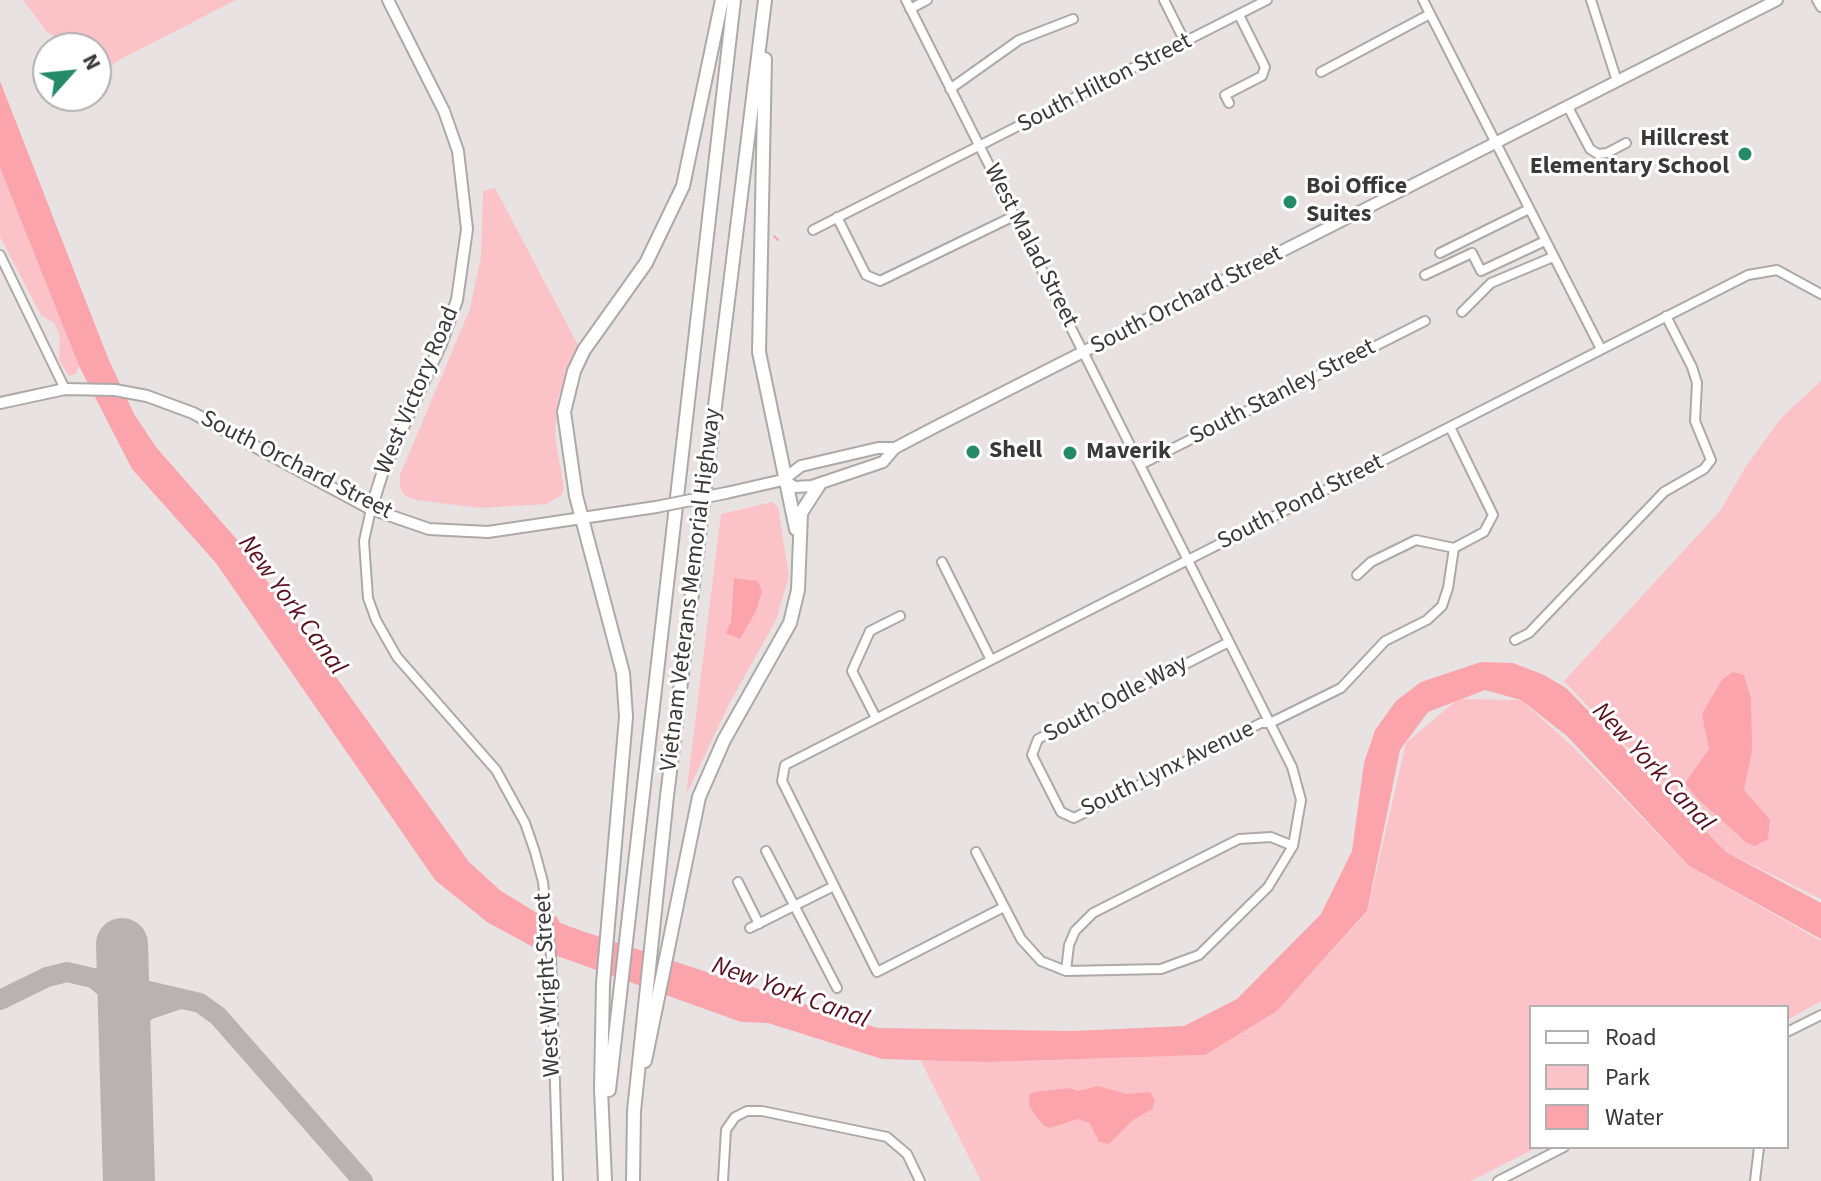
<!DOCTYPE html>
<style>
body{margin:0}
#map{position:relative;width:1821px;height:1181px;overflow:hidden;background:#e9e2e2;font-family:"Source Sans 3",sans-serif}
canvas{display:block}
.legend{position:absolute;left:1529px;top:1005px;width:260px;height:144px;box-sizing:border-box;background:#fff;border:2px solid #b1afb0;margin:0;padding:10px 14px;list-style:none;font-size:24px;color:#3b3839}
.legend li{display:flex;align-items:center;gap:16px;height:40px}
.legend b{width:40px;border:2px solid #b1afb0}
.north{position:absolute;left:32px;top:32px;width:80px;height:80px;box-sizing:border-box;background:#fff;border:2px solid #b1afb0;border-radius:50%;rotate:63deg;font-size:22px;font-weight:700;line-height:32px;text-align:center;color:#3b3839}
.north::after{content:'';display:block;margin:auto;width:28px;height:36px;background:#258a66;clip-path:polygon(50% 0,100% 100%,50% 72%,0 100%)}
</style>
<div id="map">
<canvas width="1821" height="1181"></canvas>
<ul class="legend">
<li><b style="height:10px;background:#fff"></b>Road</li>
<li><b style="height:22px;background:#fbc3c7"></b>Park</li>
<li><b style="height:22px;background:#fba4ac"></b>Water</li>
</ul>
<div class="north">N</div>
</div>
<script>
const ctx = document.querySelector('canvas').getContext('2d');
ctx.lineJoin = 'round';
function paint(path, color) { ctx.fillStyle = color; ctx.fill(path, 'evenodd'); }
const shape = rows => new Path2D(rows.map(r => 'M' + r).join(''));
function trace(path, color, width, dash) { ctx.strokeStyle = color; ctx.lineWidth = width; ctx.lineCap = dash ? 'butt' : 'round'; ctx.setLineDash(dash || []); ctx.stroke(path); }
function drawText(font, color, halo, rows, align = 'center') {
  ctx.font = font + ' "Source Sans 3",sans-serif'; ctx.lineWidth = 6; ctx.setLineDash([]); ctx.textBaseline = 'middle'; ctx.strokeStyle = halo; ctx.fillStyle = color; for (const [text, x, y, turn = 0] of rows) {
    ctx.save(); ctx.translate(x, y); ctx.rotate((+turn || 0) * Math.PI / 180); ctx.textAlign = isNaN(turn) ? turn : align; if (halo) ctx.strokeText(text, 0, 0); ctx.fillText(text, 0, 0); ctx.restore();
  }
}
paint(shape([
 [23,0,236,0,117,61,105,72,96,65,96,48,72,48,47,32],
 [0,168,79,366,76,374,69,376,59,360,60,336,54,323,41,315,0,237],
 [495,188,578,345,558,398,555,436,564,488,562,495,546,504,480,508,416,500,405,496,400,488,400,475,470,309,481,256,483,191],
 [1821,381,1821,899,1726,852,1564,681,1720,511,1745,468,1781,418],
 [772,502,778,507,789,576,776,620,728,706,686,795,721,514],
 [1458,699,1521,700,1573,747,1689,866,1821,941,1821,1001,1787,1020,1787,1007,1531,1007,1531,1147,1538,1147,1471,1181,981,1181,920,1059,988,1062,1205,1055,1277,1011,1367,912,1406,743]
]), '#fbc3c7');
paint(shape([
 [0,81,108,358,134,414,156,447,239,542,469,862,501,891,537,913,557,917,560,923,582,931,877,1028,1073,1031,1184,1026,1237,999,1321,914,1352,851,1364,763,1375,730,1396,701,1421,682,1481,662,1513,663,1544,675,1566,688,1726,852,1821,903,1821,939,1689,866,1567,736,1521,700,1485,690,1428,712,1400,750,1367,911,1277,1011,1205,1055,988,1062,882,1059,768,1023,741,1022,535,948,487,922,435,880,216,563,132,469,79,366,0,168],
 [734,578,758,581,762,591,756,611,740,639,726,633,731,622],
 [1733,672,1744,675,1751,699,1752,751,1744,790,1770,820,1768,839,1755,846,1747,843,1697,798,1685,783,1709,749,1702,714,1722,680],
 [1098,1086,1127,1094,1150,1092,1155,1101,1152,1109,1133,1120,1109,1144,1099,1142,1090,1123,1078,1119,1050,1128,1043,1125,1029,1106,1030,1094,1035,1092,1069,1088,1078,1091]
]), '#fba4ac');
trace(shape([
 [774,236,778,240]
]), '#fba4ac', 2);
trace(shape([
 [96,980,114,995,124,1024],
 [0,1000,47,977,67,972,200,1003,218,1016,363,1181],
 [125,1047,136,1022,147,1010,180,999]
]), '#b8b2b2', 20);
trace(shape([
 [122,944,129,1181]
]), '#b8b2b2', 52);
const minor = shape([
 [906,0,1292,767,1301,800,1293,846,1268,887,1199,955,1161,969,1066,971,1041,961,1021,939,976,852],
 [1164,0,1185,42],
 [1423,0,1601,349],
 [1591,0,1617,81],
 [1817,0,1821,7],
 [910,9,927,0],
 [1321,72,1430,14],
 [950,89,1019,40,1073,19],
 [1229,103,1225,95,1262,76,1265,67,1239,15],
 [1568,107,1590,149,1598,154,1607,153,1626,143],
 [837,217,866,275,880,281,1014,216],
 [813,230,1267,0],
 [1440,253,1529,209],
 [0,255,65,389],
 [1425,275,1472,253,1481,271,1545,241],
 [1462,312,1491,283,1553,257],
 [1140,465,1425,321],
 [371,509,364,541,368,598,376,620,397,657,496,770,525,823,535,852,543,882,551,956,558,1181],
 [942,562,991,660],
 [1357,575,1371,562,1416,540,1454,548],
 [1515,640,1529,633,1664,492,1704,469,1711,460,1695,421,1697,383,1692,367,1666,316],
 [1229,642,1038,739,1032,755,1061,812,1074,818,1261,723,1270,723,1341,688,1385,641,1427,620,1442,606,1448,588,1454,548,1484,532,1493,515,1450,427],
 [876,718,852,671,870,631,900,616],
 [766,851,837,988],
 [738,882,759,924],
 [1004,907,877,972,782,781,785,765,1748,275,1777,270,1821,294],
 [750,928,834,886],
 [1066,971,1069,945,1075,931,1093,913,1239,839,1271,837,1293,846],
 [1787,1032,1821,1015],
 [723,1181,726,1130,735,1117,747,1111,762,1111,887,1137,907,1154,920,1181],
 [1498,1181,1564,1147],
 [1755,1181,1759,1147]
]);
const major = shape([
 [0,403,65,389,115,390,147,396,193,413,371,509,429,529,488,532,656,507],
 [783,480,795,487,812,486,883,462,895,448,937,426,1777,0],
 [726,493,783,480,801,466,878,448,895,448],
 [371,509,383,471,441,344,457,300,467,229,458,151,444,111,388,0]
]);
const highway = shape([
 [765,59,759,352,796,529],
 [645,1061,699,797,724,740,790,623,798,590,801,513,819,485],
 [609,1090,734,0],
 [605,1181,601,1089,603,983,626,717,623,673,576,496,564,412,574,371,584,350,646,263,683,186,722,0],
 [633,1181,634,1111,667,796,765,0]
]);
trace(minor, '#afa8a8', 12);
trace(major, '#afa8a8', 14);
trace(highway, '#afa8a8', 16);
trace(minor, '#fff', 8);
trace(major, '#fff', 10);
trace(highway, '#fff', 12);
const majorBridge = shape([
 [656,507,726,493]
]);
trace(majorBridge, '#afa8a8', 14, []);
trace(majorBridge, '#fff', 10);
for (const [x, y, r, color] of [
 [1745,154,8,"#258a66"],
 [1290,202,8,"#258a66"],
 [973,452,8,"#258a66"],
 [1070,453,8,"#258a66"]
]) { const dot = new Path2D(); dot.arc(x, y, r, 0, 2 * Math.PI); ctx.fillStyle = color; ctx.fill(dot); trace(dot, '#fff', 3); }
drawText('24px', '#3b3839', '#fff', [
 ["South Hilton Street",1105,84,-27],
 ["West Malad Street",1030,246,63],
 ["South Orchard Street",1187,301,-27],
 ["West Victory Road",418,391,-67],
 ["South Stanley Street",1283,393,-27],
 ["South Orchard Street",296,466,27],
 ["South Pond Street",1301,503,-27],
 ["Vietnam Veterans Memorial Highway",692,590,-83],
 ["South Odle Way",1116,700,-28],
 ["South Lynx Avenue",1168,770,-26],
 ["West Wright Street",549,985,-93]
]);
drawText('bold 24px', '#3b3839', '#fff', [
 ["Hillcrest",1729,140,"right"],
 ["Elementary School",1729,168,"right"],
 ["Boi Office",1306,188],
 ["Suites",1306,216],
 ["Shell",989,452],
 ["Maverik",1086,453]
], 'left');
drawText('italic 26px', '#5b1020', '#fff', [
 ["New York Canal",291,606,54],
 ["New York Canal",1652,768,47],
 ["New York Canal",790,994,20]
]);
</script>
